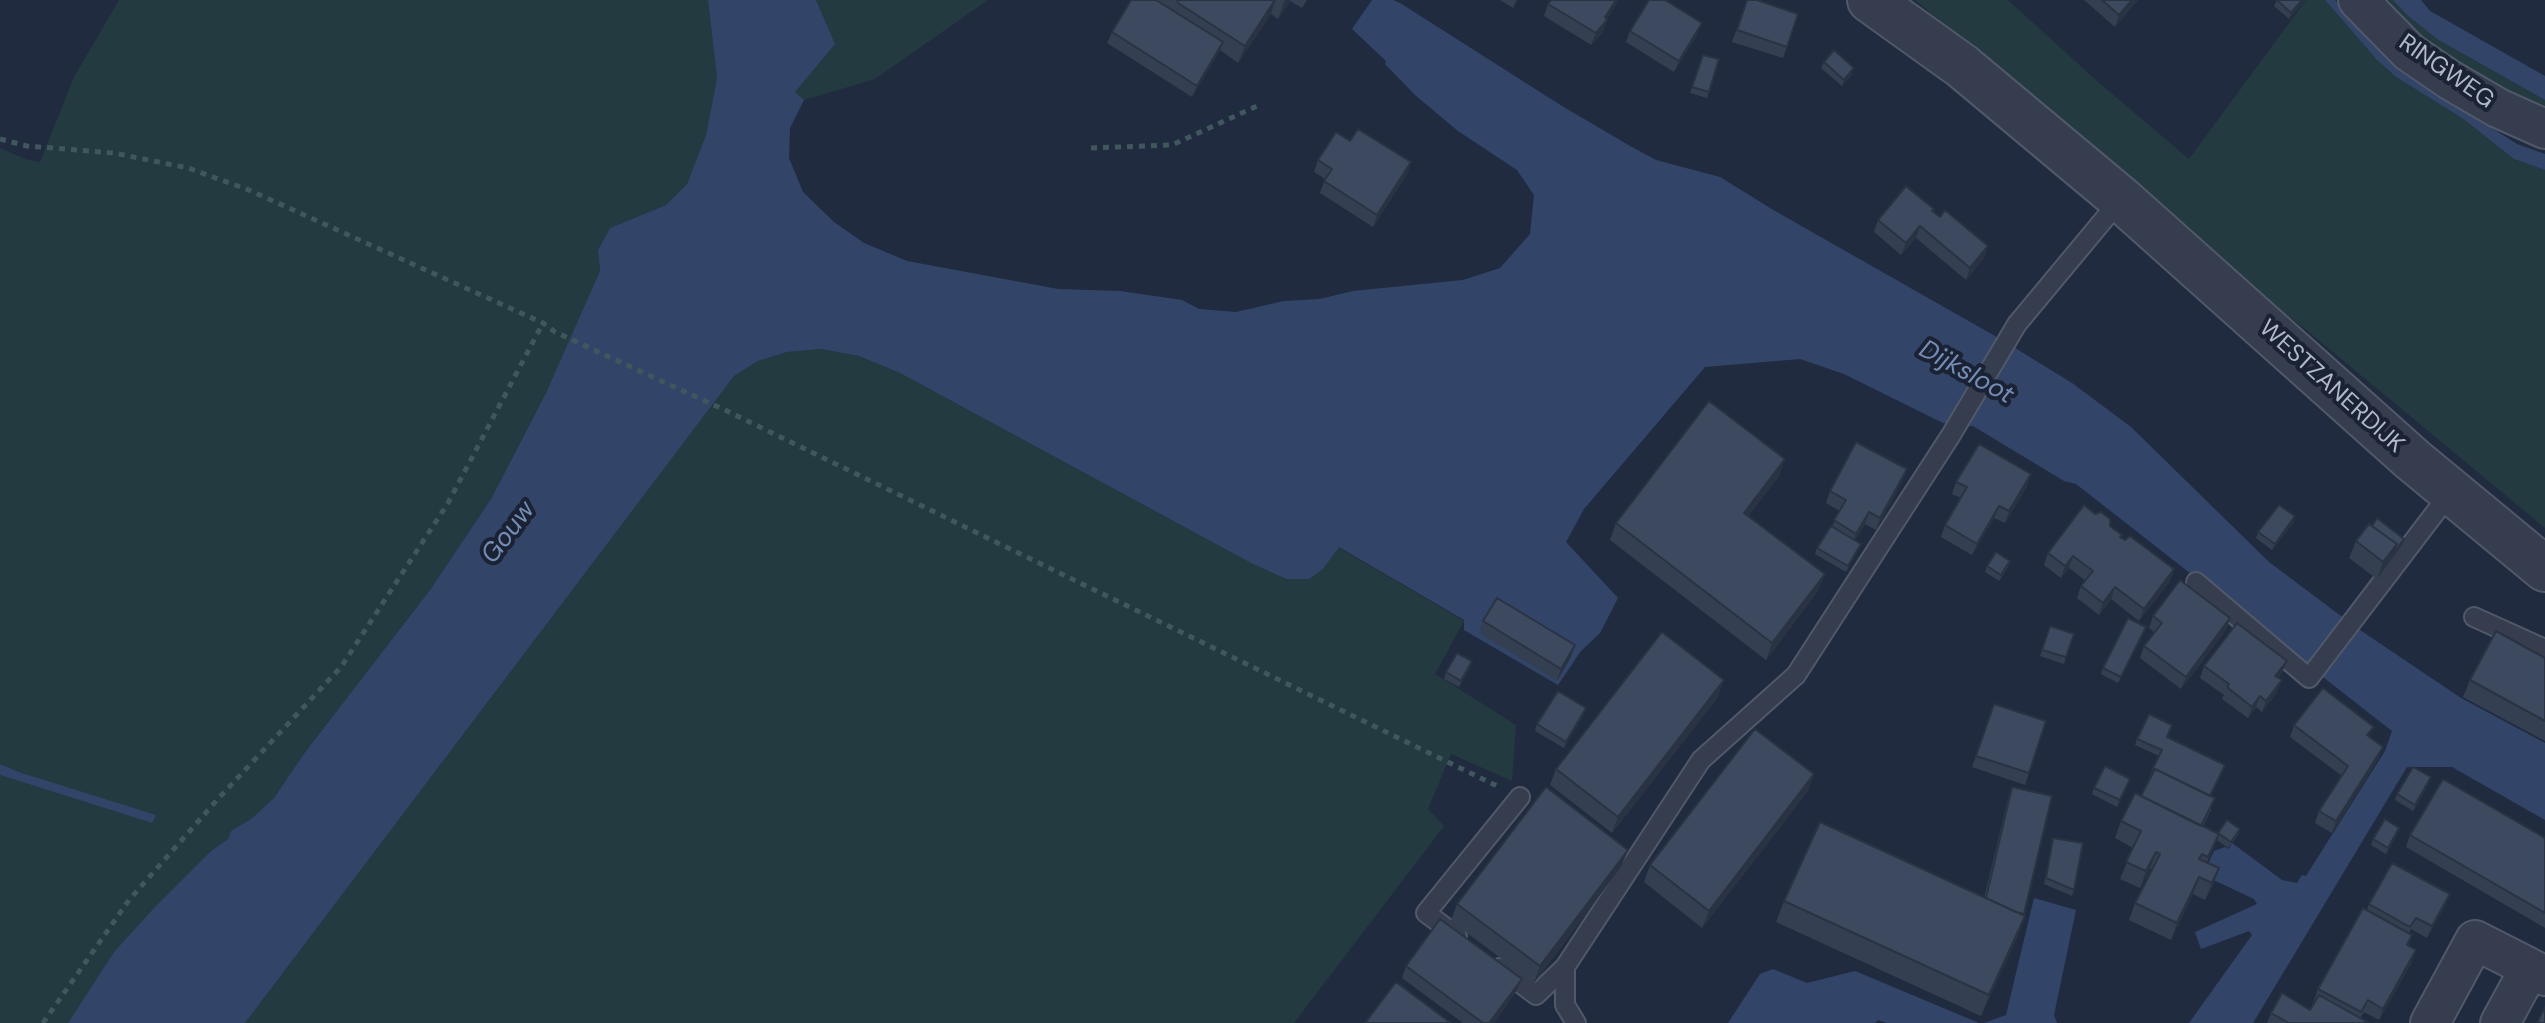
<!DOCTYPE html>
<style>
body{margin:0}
canvas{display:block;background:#202b3f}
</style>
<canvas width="2545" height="1023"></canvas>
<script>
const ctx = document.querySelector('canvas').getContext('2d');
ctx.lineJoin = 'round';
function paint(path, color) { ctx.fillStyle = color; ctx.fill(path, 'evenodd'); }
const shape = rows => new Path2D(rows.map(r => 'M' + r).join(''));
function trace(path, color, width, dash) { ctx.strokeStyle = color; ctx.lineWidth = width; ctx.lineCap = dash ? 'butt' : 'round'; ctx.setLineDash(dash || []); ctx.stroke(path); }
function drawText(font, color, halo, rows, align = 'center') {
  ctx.font = font + ' "DM Sans",sans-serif'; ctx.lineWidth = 8; ctx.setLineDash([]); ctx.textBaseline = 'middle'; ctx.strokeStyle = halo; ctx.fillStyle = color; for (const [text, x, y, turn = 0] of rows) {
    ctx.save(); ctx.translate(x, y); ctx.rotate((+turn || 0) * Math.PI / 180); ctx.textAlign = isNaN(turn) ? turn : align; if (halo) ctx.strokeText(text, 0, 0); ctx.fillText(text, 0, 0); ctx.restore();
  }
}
paint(shape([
 [119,0,708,0,717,78,706,135,687,184,666,205,610,228,598,250,600,271,565,351,546,393,491,499,430,590,303,755,274,798,251,819,231,831,228,839,211,851,114,952,68,1023,0,1023,0,775,152,823,0,764,0,148,28,160,40,162,74,77],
 [816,0,988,0,875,79,804,100,794,92,834,44],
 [1915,0,2008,0,2097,81,2189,159,2306,0,2325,0,2377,60,2396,77,2462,118,2514,159,2545,170,2545,528,2304,328,2236,275,2005,75],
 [2372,0,2393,0,2407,15,2437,39,2545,100,2545,120,2455,76],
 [821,349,859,356,900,373,1251,563,1286,579,1323,569,1338,547,1464,621,1435,674,1516,725,1512,781,1451,754,1428,809,1444,826,1294,1023,245,1023,734,376,758,361,787,352]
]), '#223a40');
paint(shape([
 [708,0,816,0,835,44,795,92,804,100,790,128,789,158,803,192,834,222,864,243,907,261,1058,289,1120,291,1182,300,1199,309,1236,312,1284,301,1320,299,1353,291,1463,280,1500,268,1530,234,1534,195,1517,170,1458,131,1415,95,1385,64,1386,61,1352,29,1372,0,1393,0,1400,3,1562,106,1630,146,1656,160,1720,177,1775,211,2002,340,2072,383,2131,427,2269,562,2357,628,2461,698,2545,743,2545,820,2452,767,2407,767,2253,1023,2189,1023,2252,935,2249,931,2201,949,2195,932,2257,904,2254,899,2203,875,2214,851,2225,847,2229,849,2232,843,2282,880,2297,883,2302,875,2306,876,2385,751,2392,731,2076,484,2064,481,1973,426,1943,423,1844,374,1800,359,1705,367,1584,509,1566,542,1618,598,1600,633,1581,651,1558,685,1464,630,1464,620,1339,547,1323,569,1309,579,1286,579,1251,563,900,373,859,356,821,349,787,352,758,361,734,376,245,1023,68,1023,114,952,155,907,211,851,228,839,231,831,251,819,274,798,303,755,430,590,491,499,546,393,565,350,600,271,598,250,610,228,666,205,687,184,706,135,717,78],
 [2325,0,2335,0,2382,53,2402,71,2517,144,2545,154,2545,170,2514,159,2462,118,2396,77,2377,60],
 [2393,0,2421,0,2430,11,2545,76,2545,100,2437,39,2407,15],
 [0,764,22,773,156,815,152,823,0,775],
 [2034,898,2076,910,2054,1015,2057,1023,1984,1023,2006,1015],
 [1773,969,1807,983,1855,971,1979,1023,1887,1023,1878,1020,1875,1023,1728,1023,1760,974]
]), '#324568');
const service = shape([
 [2196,582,2309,678,2451,492],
 [2474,617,2545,649],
 [1457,936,1426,913,1520,797],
 [1500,968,1536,995,1565,967],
 [1576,1023,1565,1005,1565,967,1701,760,1796,675,1951,435,2017,324,2121,199]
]);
const minor = shape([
 [2358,0,2409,52,2450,80,2498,108,2545,129],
 [2430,1023,2475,940,2530,968],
 [2500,1023,2530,968,2545,976]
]);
const tertiary = shape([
 [1870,0,1962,66,2121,199,2413,460,2545,569]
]);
trace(service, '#505869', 22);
trace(minor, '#505869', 42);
trace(tertiary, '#505869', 48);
trace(shape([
 [0,139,27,146,114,153,188,168,249,190,543,323,555,332,727,411,1497,786],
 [1091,148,1172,145,1257,106],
 [43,1023,129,900,217,800,341,667,448,503,543,323]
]), '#40575d', 5, [6, 6]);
trace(service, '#353d4e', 18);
trace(minor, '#353d4e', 38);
trace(tertiary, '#353d4e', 44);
paint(shape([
 [1131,0,1307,0,1302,8,1290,1,1278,19,1271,14,1238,63,1220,50,1192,97,1107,43,1112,32],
 [1500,0,1517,0,1513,8],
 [1747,0,1798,14,1783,58,1732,42],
 [2084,0,2138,0,2115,27],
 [2277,0,2305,0,2289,19,2274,6],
 [1548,4,1607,20,1603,32,1591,45,1544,16],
 [1630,31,1697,35,1674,72,1626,42],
 [1703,55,1719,59,1707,98,1690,93],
 [1824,62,1852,74,1842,86,1821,68],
 [1350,141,1411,162,1407,174,1373,227,1320,193,1325,179,1314,172,1318,160],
 [1932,212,1940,217,1988,246,1984,258,1966,280,1916,238,1901,255,1874,232,1878,220],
 [1907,469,1902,481,1876,530,1865,524,1855,540,1861,544,1846,572,1815,554,1817,548,1832,526,1840,511,1826,503,1830,491],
 [1779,476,1748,516,1818,591,1766,660,1610,540,1616,523],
 [1956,482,2027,486,2005,523,1994,518,1972,555,1941,537,1945,525,1961,498,1952,494],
 [2295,516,2293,523,2272,550,2256,538,2258,532],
 [2110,526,2122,535,2121,537,2174,569,2170,581,2139,621,2111,599,2099,615,2077,598,2081,586,2086,581,2069,568,2061,578,2044,565,2048,553],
 [2356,541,2402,545,2377,579,2349,558],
 [2010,561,2008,567,1999,581,1985,572,1987,566],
 [2153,616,2230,618,2226,630,2181,689,2140,658,2144,646,2154,632,2149,628],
 [1483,621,1571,657,1557,681,1479,633],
 [2050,626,2066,657,2064,664,2040,656],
 [2144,633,2118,683,2101,674,2103,668],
 [2545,658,2545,741,2463,697,2470,680],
 [2287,661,2282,672,2278,678,2277,692,2262,712,2256,707,2248,718,2222,699,2224,695,2200,678,2204,666],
 [1470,667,1459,687,1444,679,1446,672],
 [1718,697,1612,833,1550,785,1556,769],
 [1994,704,2046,721,2025,785,1972,767],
 [1584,714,1564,748,1535,731,1537,724],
 [2294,725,2370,737,2383,747,2378,759,2332,833,2315,823,2319,811,2342,776,2290,737],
 [2167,738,2211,796,2211,810,2203,826,2218,833,2240,829,2238,835,2228,848,2217,840,2207,862,2219,868,2213,885,2205,900,2193,894,2171,940,2129,920,2135,903,2152,870,2150,869,2140,888,2120,879,2133,848,2115,838,2121,821,2141,796,2159,756,2135,745,2137,739],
 [1814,774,1808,791,1702,928,1644,882,1650,865],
 [2130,779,2117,807,2092,794,2094,788],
 [2429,783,2413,811,2395,800,2397,794],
 [2012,787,2052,796,2023,916,2025,916,2017,938,1981,1016,1776,922,1784,901,1984,898,2008,799],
 [2397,834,2386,854,2371,845,2373,839],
 [2410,835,2545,838,2545,928,2406,847],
 [2053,838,2074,890,2072,896,2044,884],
 [1628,850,1621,867,1534,983,1451,921,1457,904],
 [2450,894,2445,906,2427,938,2411,929,2409,933,2409,946,2412,962,2379,1020,2364,1012,2360,1018,2369,1023,2267,1023,2271,1013,2310,1010,2315,1001,2314,1000,2318,989,2367,910,2369,904],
 [1406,966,1517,990,1494,1023,1463,1023,1402,978]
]), '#343f51');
paint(shape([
 [1275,0,1271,14,1238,63,1245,46],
 [1285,0,1291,0,1278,19,1284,2],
 [1616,0,1619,0,1605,23,1607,20,1603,32,1591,45,1596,33],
 [2132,0,2138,0,2115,27,2119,15],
 [2302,0,2305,0,2289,19,2291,13],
 [1702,23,1697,35,1674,72,1679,61],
 [1223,42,1218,54,1192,97,1197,86],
 [1854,68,1852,74,1842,86,1844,80],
 [1411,162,1407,174,1373,227,1377,215],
 [1920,226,1916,238,1901,255,1906,243],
 [1988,246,1984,258,1966,280,1970,268],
 [1785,459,1779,476,1737,530,1744,513],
 [1907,469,1902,481,1876,530,1880,518],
 [2031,474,2027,486,2005,523,2009,511],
 [1999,506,1994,518,1972,555,1977,544],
 [1869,512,1865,524,1852,545,1856,534],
 [2295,516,2293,523,2272,550,2275,544],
 [2404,539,2402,545,2377,579,2383,562,2397,544],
 [2073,556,2069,568,2061,578,2065,566],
 [2174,569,2170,581,2139,621,2144,609],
 [1825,574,1818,591,1766,660,1772,643],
 [2115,587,2111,599,2099,615,2103,603],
 [2230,618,2226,630,2181,689,2186,677],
 [1575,645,1571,657,1557,681,1561,669],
 [2287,661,2282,672,2271,687,2275,676],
 [1724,680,1718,697,1612,833,1618,817],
 [2282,680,2277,692,2262,712,2266,701],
 [2260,696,2256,707,2248,718,2252,707],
 [1586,708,1584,714,1564,748,1566,742],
 [2383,747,2378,759,2332,833,2336,821],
 [1814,774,1808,791,1702,928,1709,911],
 [1628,850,1621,867,1534,983,1540,966],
 [2156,852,2150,869,2140,888,2146,871],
 [2219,868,2213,885,2205,900,2212,883],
 [2199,877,2193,894,2171,940,2177,923],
 [2450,894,2445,906,2427,938,2432,926],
 [2025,916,2017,938,1981,1016,1989,995],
 [2416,950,2412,962,2379,1020,2383,1009],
 [1522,979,1517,990,1494,1023,1489,1023]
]), '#2a3342');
const building = shape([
 [1131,0,1156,0,1223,42,1197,86,1112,32,1131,0],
 [1177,0,1275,0,1245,46,1178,3,1177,0],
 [1551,0,1616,0,1605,17,1607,20,1596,33,1548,4,1551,0],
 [1649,0,1665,0,1702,23,1679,61,1630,31,1649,0],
 [1747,0,1757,0,1798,14,1787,47,1737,30,1747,0],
 [2102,0,2132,0,2119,15,2102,0],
 [2277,0,2302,0,2291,13,2277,0],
 [1834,50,1854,68,1844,80,1824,62,1834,50],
 [1703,55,1719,59,1709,92,1692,87,1703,55],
 [1358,129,1411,162,1377,215,1324,181,1332,169,1318,160,1336,132,1350,141,1358,129],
 [1906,186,1934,209,1932,211,1940,217,1945,210,1988,246,1970,268,1920,226,1906,243,1878,220,1906,186],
 [1709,401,1785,459,1744,513,1825,574,1772,643,1616,523,1709,401],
 [1856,442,1907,469,1880,518,1869,512,1856,534,1834,520,1846,500,1830,491,1856,442],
 [1979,444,2031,474,2009,511,1999,506,1977,544,1945,525,1967,487,1956,482,1979,444],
 [2084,505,2095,514,2101,512,2110,519,2110,526,2122,535,2120,537,2125,540,2130,536,2174,569,2144,609,2115,587,2103,603,2081,586,2093,571,2073,556,2065,566,2048,553,2084,505],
 [2279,505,2295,516,2275,544,2258,532,2279,505],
 [2377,518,2404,539,2393,554,2397,544,2372,526,2377,518],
 [2369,524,2397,544,2383,562,2356,541,2369,524],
 [1831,526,1861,544,1848,566,1817,548,1831,526],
 [1996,552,2010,561,2001,575,1987,566,1996,552],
 [2180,580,2230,618,2186,677,2144,646,2162,623,2153,616,2180,580],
 [1497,598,1575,645,1561,669,1483,621,1497,598],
 [2128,618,2146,627,2121,677,2103,668,2128,618],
 [2237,623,2287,661,2275,676,2282,680,2266,701,2260,696,2252,707,2227,687,2229,684,2204,666,2237,623],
 [2050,626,2074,634,2066,657,2042,650,2050,626],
 [2496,631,2545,658,2545,721,2470,680,2496,631],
 [1662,632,1724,680,1618,817,1556,769,1662,632],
 [1457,653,1472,661,1461,681,1446,672,1457,653],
 [2323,688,2374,727,2367,735,2383,747,2336,821,2319,811,2348,766,2294,725,2323,688],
 [1558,691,1586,708,1566,742,1537,724,1558,691],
 [1994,704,2046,721,2029,773,1976,756,1994,704],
 [2149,714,2172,725,2167,737,2225,765,2210,796,2155,769,2153,771,2152,770,2162,750,2137,739,2149,714],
 [1755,729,1814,774,1709,911,1650,865,1755,729],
 [2105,766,2130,779,2120,800,2094,788,2105,766],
 [2413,767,2431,777,2415,805,2397,794,2413,767],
 [2155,769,2215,798,2201,826,2141,796,2155,769],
 [2443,779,2545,838,2545,913,2410,835,2443,779],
 [1546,787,1628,850,1540,966,1457,904,1546,787],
 [2012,787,2052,796,2024,914,2016,912,1986,898,2012,787],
 [2135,793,2219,834,2208,857,2202,854,2199,859,2219,868,2212,883,2199,877,2177,923,2135,903,2160,854,2156,852,2146,871,2126,862,2141,831,2121,821,2135,793],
 [2385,819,2399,828,2388,848,2373,839,2385,819],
 [2227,820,2240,829,2231,842,2218,833,2227,820],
 [1820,822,2025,916,1989,995,1784,901,1820,822],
 [2053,838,2083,843,2074,890,2046,878,2053,838],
 [2392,863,2450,894,2432,926,2416,918,2410,927,2369,904,2392,863],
 [2363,908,2412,935,2407,945,2416,950,2383,1009,2368,1000,2361,1012,2318,989,2363,908],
 [1440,919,1522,979,1489,1023,1483,1023,1406,966,1440,919],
 [1396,982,1451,1023,1365,1023,1396,982],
 [2282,993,2310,1010,2319,995,2369,1023,2289,1023,2271,1013,2282,993],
 [2545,1007,2545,1023,2537,1023,2545,1007]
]);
paint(building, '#3c495e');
trace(building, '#2a3342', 2);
drawText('24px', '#b0b8ca', '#1a2233', [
 ["RINGWEG",2446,72,35],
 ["WESTZANERDIJK",2331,387,42]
]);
drawText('italic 26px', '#748cb5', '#1a2233', [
 ["Dijksloot",1966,373,29],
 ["Gouw",509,533,-53]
]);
</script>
